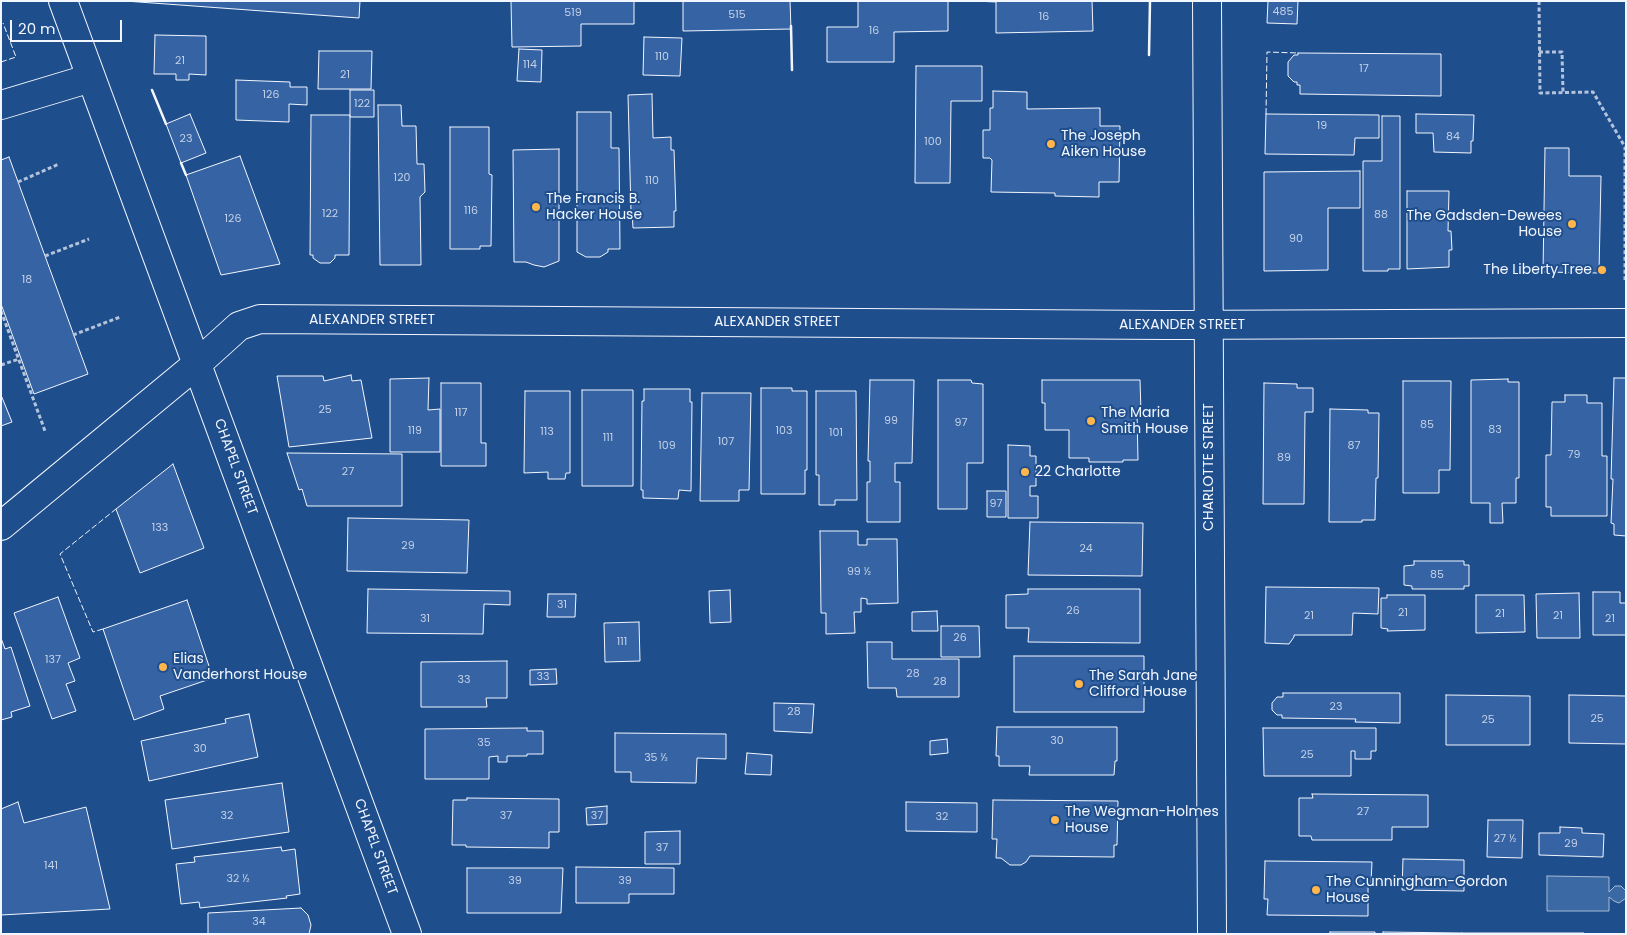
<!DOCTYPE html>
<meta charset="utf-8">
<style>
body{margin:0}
#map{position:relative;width:1627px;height:935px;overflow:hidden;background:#1f4e8c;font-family:Poppins,sans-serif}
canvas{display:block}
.frame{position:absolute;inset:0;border:2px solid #f2f6ff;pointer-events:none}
.scale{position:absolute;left:10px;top:20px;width:112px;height:22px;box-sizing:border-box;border:2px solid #f2f6ff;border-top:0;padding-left:6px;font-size:15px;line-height:18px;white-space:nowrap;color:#f2f6ff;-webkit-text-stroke:4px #1f4e8c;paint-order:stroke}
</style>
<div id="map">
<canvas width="1627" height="935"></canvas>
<div class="frame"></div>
<div class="scale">20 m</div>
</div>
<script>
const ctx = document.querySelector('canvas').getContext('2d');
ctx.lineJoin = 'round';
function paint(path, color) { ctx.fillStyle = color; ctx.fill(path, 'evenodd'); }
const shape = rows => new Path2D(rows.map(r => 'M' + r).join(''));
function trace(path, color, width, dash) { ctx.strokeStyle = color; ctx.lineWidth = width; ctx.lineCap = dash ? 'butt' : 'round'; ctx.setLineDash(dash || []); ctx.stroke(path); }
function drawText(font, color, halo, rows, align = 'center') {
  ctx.font = font + ' Poppins,sans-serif'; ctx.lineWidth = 4; ctx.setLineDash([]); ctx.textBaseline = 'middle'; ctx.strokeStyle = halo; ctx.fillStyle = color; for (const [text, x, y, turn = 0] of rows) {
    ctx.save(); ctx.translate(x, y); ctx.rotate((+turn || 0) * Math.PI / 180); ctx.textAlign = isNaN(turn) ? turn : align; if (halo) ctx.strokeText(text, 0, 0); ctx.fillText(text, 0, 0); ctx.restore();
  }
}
const water = shape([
 [1547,876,1609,877,1609,892,1615,886,1621,886,1626,891,1626,898,1619,903,1614,901,1609,897,1609,911,1547,911,1547,876]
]);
paint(water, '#3b69a3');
trace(water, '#a8bbd7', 1);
const building = shape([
 [125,1,360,1,359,18,125,1],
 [511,1,634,1,634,24,581,24,581,46,512,47,511,1],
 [683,1,790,1,791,29,683,31,683,1],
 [858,1,948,1,948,31,894,32,894,62,827,62,827,27,858,27,858,1],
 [974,1,1092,1,1093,31,996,33,996,2,974,1],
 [1268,1,1298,1,1297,24,1267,23,1268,1],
 [155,35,206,36,206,75,189,74,189,80,176,80,176,74,154,74,155,35],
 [644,37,682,38,680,76,643,75,644,37],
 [519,49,542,50,541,82,517,81,519,49],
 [319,51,372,51,371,89,318,89,319,51],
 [1298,53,1441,54,1441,96,1300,94,1300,85,1297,85,1297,82,1294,82,1288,76,1288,62,1294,55,1298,55,1298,53],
 [916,66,982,66,982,101,951,101,950,183,915,183,916,66],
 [236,80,290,82,290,87,307,87,307,105,289,104,289,122,236,120,236,80],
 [350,90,374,90,374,117,350,117,350,90],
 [993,91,1027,92,1027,109,1100,108,1100,126,1120,126,1119,182,1099,182,1099,197,1055,196,1055,193,991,192,992,160,990,158,983,158,983,130,990,130,990,108,993,108,993,91],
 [652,94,653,138,671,137,671,150,674,150,676,211,674,211,674,227,633,228,632,212,631,212,628,95,652,94],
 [378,105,401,105,402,126,416,126,417,164,424,164,425,192,420,197,421,265,380,265,378,105],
 [577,112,611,112,611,148,619,148,620,249,608,249,608,252,600,257,586,257,577,252,577,112],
 [190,114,206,153,181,163,166,124,190,114],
 [1266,114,1379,115,1379,138,1355,138,1354,155,1265,154,1266,114],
 [1416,114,1474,115,1473,141,1471,141,1471,153,1434,152,1433,133,1416,133,1416,114],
 [311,115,350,115,349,255,335,255,335,258,330,263,320,263,313,258,313,255,310,255,311,115],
 [1382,116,1400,116,1400,269,1388,269,1388,271,1363,271,1363,161,1382,161,1382,116],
 [450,127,489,127,489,174,492,175,491,246,480,246,480,249,450,249,450,127],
 [1545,148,1569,148,1569,176,1601,176,1599,273,1543,272,1545,148],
 [559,149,559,261,544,267,534,265,526,262,514,262,513,150,559,149],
 [240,156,280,264,221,275,186,175,240,156],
 [9,157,88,374,34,394,1,304,1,160,9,157],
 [1360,171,1360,208,1328,208,1328,270,1264,271,1264,172,1360,171],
 [1407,191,1449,191,1448,231,1451,231,1452,250,1449,250,1449,267,1407,269,1407,191],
 [351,375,352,381,361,380,372,438,289,447,277,376,323,376,324,381,351,375],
 [429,378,428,410,440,409,440,452,390,452,390,379,429,378],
 [1614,378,1626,378,1626,536,1614,535,1614,524,1611,523,1613,479,1611,479,1614,378],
 [1508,379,1508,382,1519,382,1519,478,1516,478,1516,503,1502,503,1503,523,1490,523,1490,503,1471,503,1471,380,1508,379],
 [870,380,914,380,912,463,895,463,895,482,900,482,900,522,867,522,867,482,870,482,870,461,868,461,870,380],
 [938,380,971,380,972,383,983,384,983,463,967,463,967,509,938,509,938,380],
 [1042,380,1140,380,1141,413,1137,412,1138,460,1123,460,1123,462,1089,462,1089,458,1069,458,1069,430,1045,430,1045,403,1042,403,1042,380],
 [1403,381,1451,381,1450,470,1439,470,1439,493,1403,493,1403,381],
 [441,383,481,383,481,443,486,443,486,466,441,466,441,383],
 [1264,383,1297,384,1297,388,1313,388,1313,412,1305,412,1304,504,1263,504,1264,383],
 [761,388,792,388,792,391,807,391,807,470,805,470,805,494,761,494,761,388],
 [644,389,690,389,690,402,692,402,691,491,679,490,678,499,643,498,643,490,641,490,642,401,644,401,644,389],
 [582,390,633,390,633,486,582,486,582,390],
 [525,391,570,391,570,473,566,473,565,479,548,479,548,472,524,473,525,391],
 [816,391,856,391,857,500,835,500,835,505,819,505,819,475,816,475,816,391],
 [702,393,751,393,749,490,739,490,739,501,700,501,702,393],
 [1,395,12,422,1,426,1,395],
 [1565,395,1587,395,1587,403,1602,403,1602,456,1607,456,1607,516,1551,516,1551,507,1546,507,1546,455,1551,455,1552,402,1565,402,1565,395],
 [1330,409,1368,410,1368,413,1379,413,1378,478,1376,478,1375,520,1362,520,1362,522,1329,522,1330,409],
 [1008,445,1030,446,1030,456,1036,456,1036,486,1030,486,1030,496,1038,496,1038,518,1008,518,1008,445],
 [287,453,402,454,402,506,307,506,302,489,299,490,287,453],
 [173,464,204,548,140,573,116,509,173,464],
 [987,491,1006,491,1006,517,987,517,987,491],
 [348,518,469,520,467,573,347,571,348,518],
 [1030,522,1143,523,1142,576,1028,575,1030,522],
 [820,531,858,531,858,545,867,545,867,539,897,539,898,603,867,604,867,599,861,598,861,612,854,612,855,633,826,634,826,613,821,613,820,531],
 [1414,561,1464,561,1464,565,1469,565,1469,586,1464,586,1464,589,1412,589,1412,586,1404,585,1404,566,1414,565,1414,561],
 [1266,587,1379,588,1378,614,1353,613,1352,635,1294,635,1294,637,1289,644,1265,643,1266,587],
 [368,589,510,591,510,605,484,604,483,634,367,633,368,589],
 [1028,589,1140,589,1140,643,1028,642,1029,628,1006,628,1006,595,1028,594,1028,589],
 [730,590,731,622,710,623,709,591,730,590],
 [1593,592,1620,592,1620,603,1626,603,1626,635,1593,635,1593,592],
 [1579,593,1580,638,1537,638,1536,594,1579,593],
 [548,594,576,594,575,617,547,617,548,594],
 [1387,595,1425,595,1425,630,1387,631,1388,629,1381,628,1381,598,1387,598,1387,595],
 [1476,595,1524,595,1525,632,1476,633,1476,595],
 [58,597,80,658,68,663,75,681,66,684,76,711,52,719,14,613,58,597],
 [187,600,213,678,160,696,164,709,134,720,103,629,187,600],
 [937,611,938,631,912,631,912,612,937,611],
 [639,622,640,661,605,662,604,623,639,622],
 [941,626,979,626,980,657,941,657,941,626],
 [1,638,5,649,11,647,30,706,11,712,12,717,1,720,1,638],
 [867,642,892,642,892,659,959,659,959,697,897,697,896,688,868,688,867,642],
 [1014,656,1144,656,1144,712,1014,712,1014,656],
 [507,661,507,698,486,698,487,707,421,707,421,662,507,661],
 [556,669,557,684,530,685,530,670,556,669],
 [1283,693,1400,693,1400,723,1355,722,1356,719,1282,718,1282,715,1277,715,1272,710,1272,703,1277,697,1283,697,1283,693],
 [1446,695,1530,696,1530,745,1446,745,1446,695],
 [1569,695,1626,696,1626,744,1569,743,1569,695],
 [774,703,814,704,812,733,774,731,774,703],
 [249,714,258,757,149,781,141,741,226,723,225,719,249,714],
 [997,727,1117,727,1117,761,1115,761,1114,775,1029,775,1030,766,999,766,999,756,996,756,997,727],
 [527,728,527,731,543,731,543,754,527,754,527,756,507,756,507,762,498,762,498,756,489,757,489,779,425,779,425,729,527,728],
 [1263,728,1376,728,1376,751,1371,751,1371,759,1355,759,1355,751,1351,751,1351,776,1264,776,1263,728],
 [615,733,726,734,726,759,697,758,696,783,631,782,631,772,615,772,615,733],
 [947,739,948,753,930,755,930,741,947,739],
 [747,753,772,755,771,775,745,774,747,753],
 [282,783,289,832,172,849,165,800,282,783],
 [1312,794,1428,795,1428,827,1392,827,1392,840,1312,840,1311,836,1299,836,1299,798,1313,798,1312,794],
 [467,798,559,799,559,832,549,832,549,848,466,847,466,845,452,845,453,800,467,800,467,798],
 [993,800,1118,801,1117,845,1114,845,1114,857,1030,856,1026,862,1021,865,1010,865,1001,858,996,858,997,839,992,839,993,800],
 [18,802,24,823,86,807,110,909,1,915,1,809,18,802],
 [906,802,977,803,977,832,906,831,906,802],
 [607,806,607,824,587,825,586,808,607,806],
 [1488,820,1523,820,1522,858,1487,857,1488,820],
 [1560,827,1582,828,1582,833,1604,834,1603,857,1539,855,1539,833,1560,833,1560,827],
 [680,831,680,864,645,864,645,832,680,831],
 [281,847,282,851,295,849,300,894,286,896,287,898,200,908,199,902,181,904,176,864,195,862,194,857,281,847],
 [1403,859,1464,860,1464,891,1402,890,1403,859],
 [1265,861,1372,862,1371,882,1368,882,1368,916,1267,915,1268,899,1264,899,1265,861],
 [576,867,674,868,674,894,629,894,629,903,576,903,576,867],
 [467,868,563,868,561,913,467,913,467,868],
 [301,908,308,915,311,925,309,934,208,934,208,913,301,908],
 [1330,932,1375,932,1375,934,1330,934,1330,932],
 [1383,932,1462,933,1462,934,1383,934,1383,932],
 [1462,933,1584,933,1584,934,1462,934,1462,933]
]);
paint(building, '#3563a3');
trace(building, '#f2f6ff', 1);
const minor = shape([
 [63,1,407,934],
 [1207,1,1212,934],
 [1,105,91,78],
 [1,526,197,364,239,326,260,319,1165,325,1626,323]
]);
trace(minor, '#f2f6ff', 30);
trace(shape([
 [1539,1,1540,93,1593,92,1625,147,1625,280],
 [1539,52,1562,52,1563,92],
 [18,182,59,164],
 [45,256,89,239],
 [1,311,45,431],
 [73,335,120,317],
 [1,365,19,359]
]), '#b3c4dc', 3, [4, 2.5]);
trace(minor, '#1f4e8c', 28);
trace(shape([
 [1,62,16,57,3,23],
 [1266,114,1267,52,1298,53],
 [103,629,93,632,60,554,116,509]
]), '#f2f6ff', 1, [6, 2.5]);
trace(shape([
 [791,26,792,70],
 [1149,55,1150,1],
 [152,90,166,124],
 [181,163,186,175]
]), '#f2f6ff', 2.5);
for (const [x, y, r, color] of [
 [1051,144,5,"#ffb74d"],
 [536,207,5,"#ffb74d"],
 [1572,224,5,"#ffb74d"],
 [1602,270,5,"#ffb74d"],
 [1091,421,5,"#ffb74d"],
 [1025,472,5,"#ffb74d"],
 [163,667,5,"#ffb74d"],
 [1079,684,5,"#ffb74d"],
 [1055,820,5,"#ffb74d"],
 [1316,890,5,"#ffb74d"]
]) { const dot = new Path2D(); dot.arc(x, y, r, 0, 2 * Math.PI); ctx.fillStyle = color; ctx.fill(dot); trace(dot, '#1f4e8c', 2); }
drawText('11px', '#c3d1e8', null, [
 ["485",1283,12],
 ["519",573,13],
 ["515",737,15],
 ["16",1044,17],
 ["16",874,31],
 ["110",662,57],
 ["21",180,61],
 ["114",530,65],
 ["17",1364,69],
 ["21",345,75],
 ["126",271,95],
 ["122",362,104],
 ["19",1322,126],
 ["84",1453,137],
 ["23",186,139],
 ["100",933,142],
 ["120",402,178],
 ["110",652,181],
 ["116",471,211],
 ["122",330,214],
 ["88",1381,215],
 ["126",233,219],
 ["90",1296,239],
 ["18",27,280],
 ["25",325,410],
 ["117",461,413],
 ["99",891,421],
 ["97",961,423],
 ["85",1427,425],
 ["83",1495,430],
 ["119",415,431],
 ["103",784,431],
 ["113",547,432],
 ["101",836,433],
 ["111",608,438],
 ["107",726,442],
 ["109",667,446],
 ["87",1354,446],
 ["79",1574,455],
 ["89",1284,458],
 ["27",348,472],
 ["97",996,504],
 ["133",160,528],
 ["29",408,546],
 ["24",1086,549],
 ["99 ½",859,572],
 ["85",1437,575],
 ["31",562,605],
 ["26",1073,611],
 ["21",1403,613],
 ["21",1500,614],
 ["21",1309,616],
 ["21",1558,616],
 ["31",425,619],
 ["21",1610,619],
 ["26",960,638],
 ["111",622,642],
 ["137",53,660],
 ["28",913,674],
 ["33",543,677],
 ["33",464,680],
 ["28",940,682],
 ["23",1336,707],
 ["28",794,712],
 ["25",1597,719],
 ["25",1488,720],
 ["30",1057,741],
 ["35",484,743],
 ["30",200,749],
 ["25",1307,755],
 ["35 ½",656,758],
 ["27",1363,812],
 ["32",227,816],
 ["37",506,816],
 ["37",597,816],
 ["32",942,817],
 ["27 ½",1505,839],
 ["29",1571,844],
 ["37",662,848],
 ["141",51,866],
 ["32 ½",238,879],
 ["39",515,881],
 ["39",625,881],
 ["34",259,922]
]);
drawText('14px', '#f2f6ff', '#1f4e8c', [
 ["The Joseph",1061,136],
 ["Aiken House",1061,152],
 ["The Francis B.",546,199],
 ["Hacker House",546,215],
 ["The Gadsden-Dewees",1562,216,"right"],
 ["House",1562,232,"right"],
 ["The Liberty Tree",1592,270,"right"],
 ["The Maria",1101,413],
 ["Smith House",1101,429],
 ["22 Charlotte",1035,472],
 ["Elias",173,659],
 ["Vanderhorst House",173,675],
 ["The Sarah Jane",1089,676],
 ["Clifford House",1089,692],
 ["The Wegman-Holmes",1065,812],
 ["House",1065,828],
 ["The Cunningham-Gordon",1326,882],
 ["House",1326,898]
], 'left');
drawText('14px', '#f2f6ff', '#1f4e8c', [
 ["ALEXANDER STREET",372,320],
 ["ALEXANDER STREET",777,322],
 ["ALEXANDER STREET",1182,325],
 ["CHAPEL STREET",235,467,70],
 ["CHARLOTTE STREET",1209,467,-90],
 ["CHAPEL STREET",375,847,70]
]);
</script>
